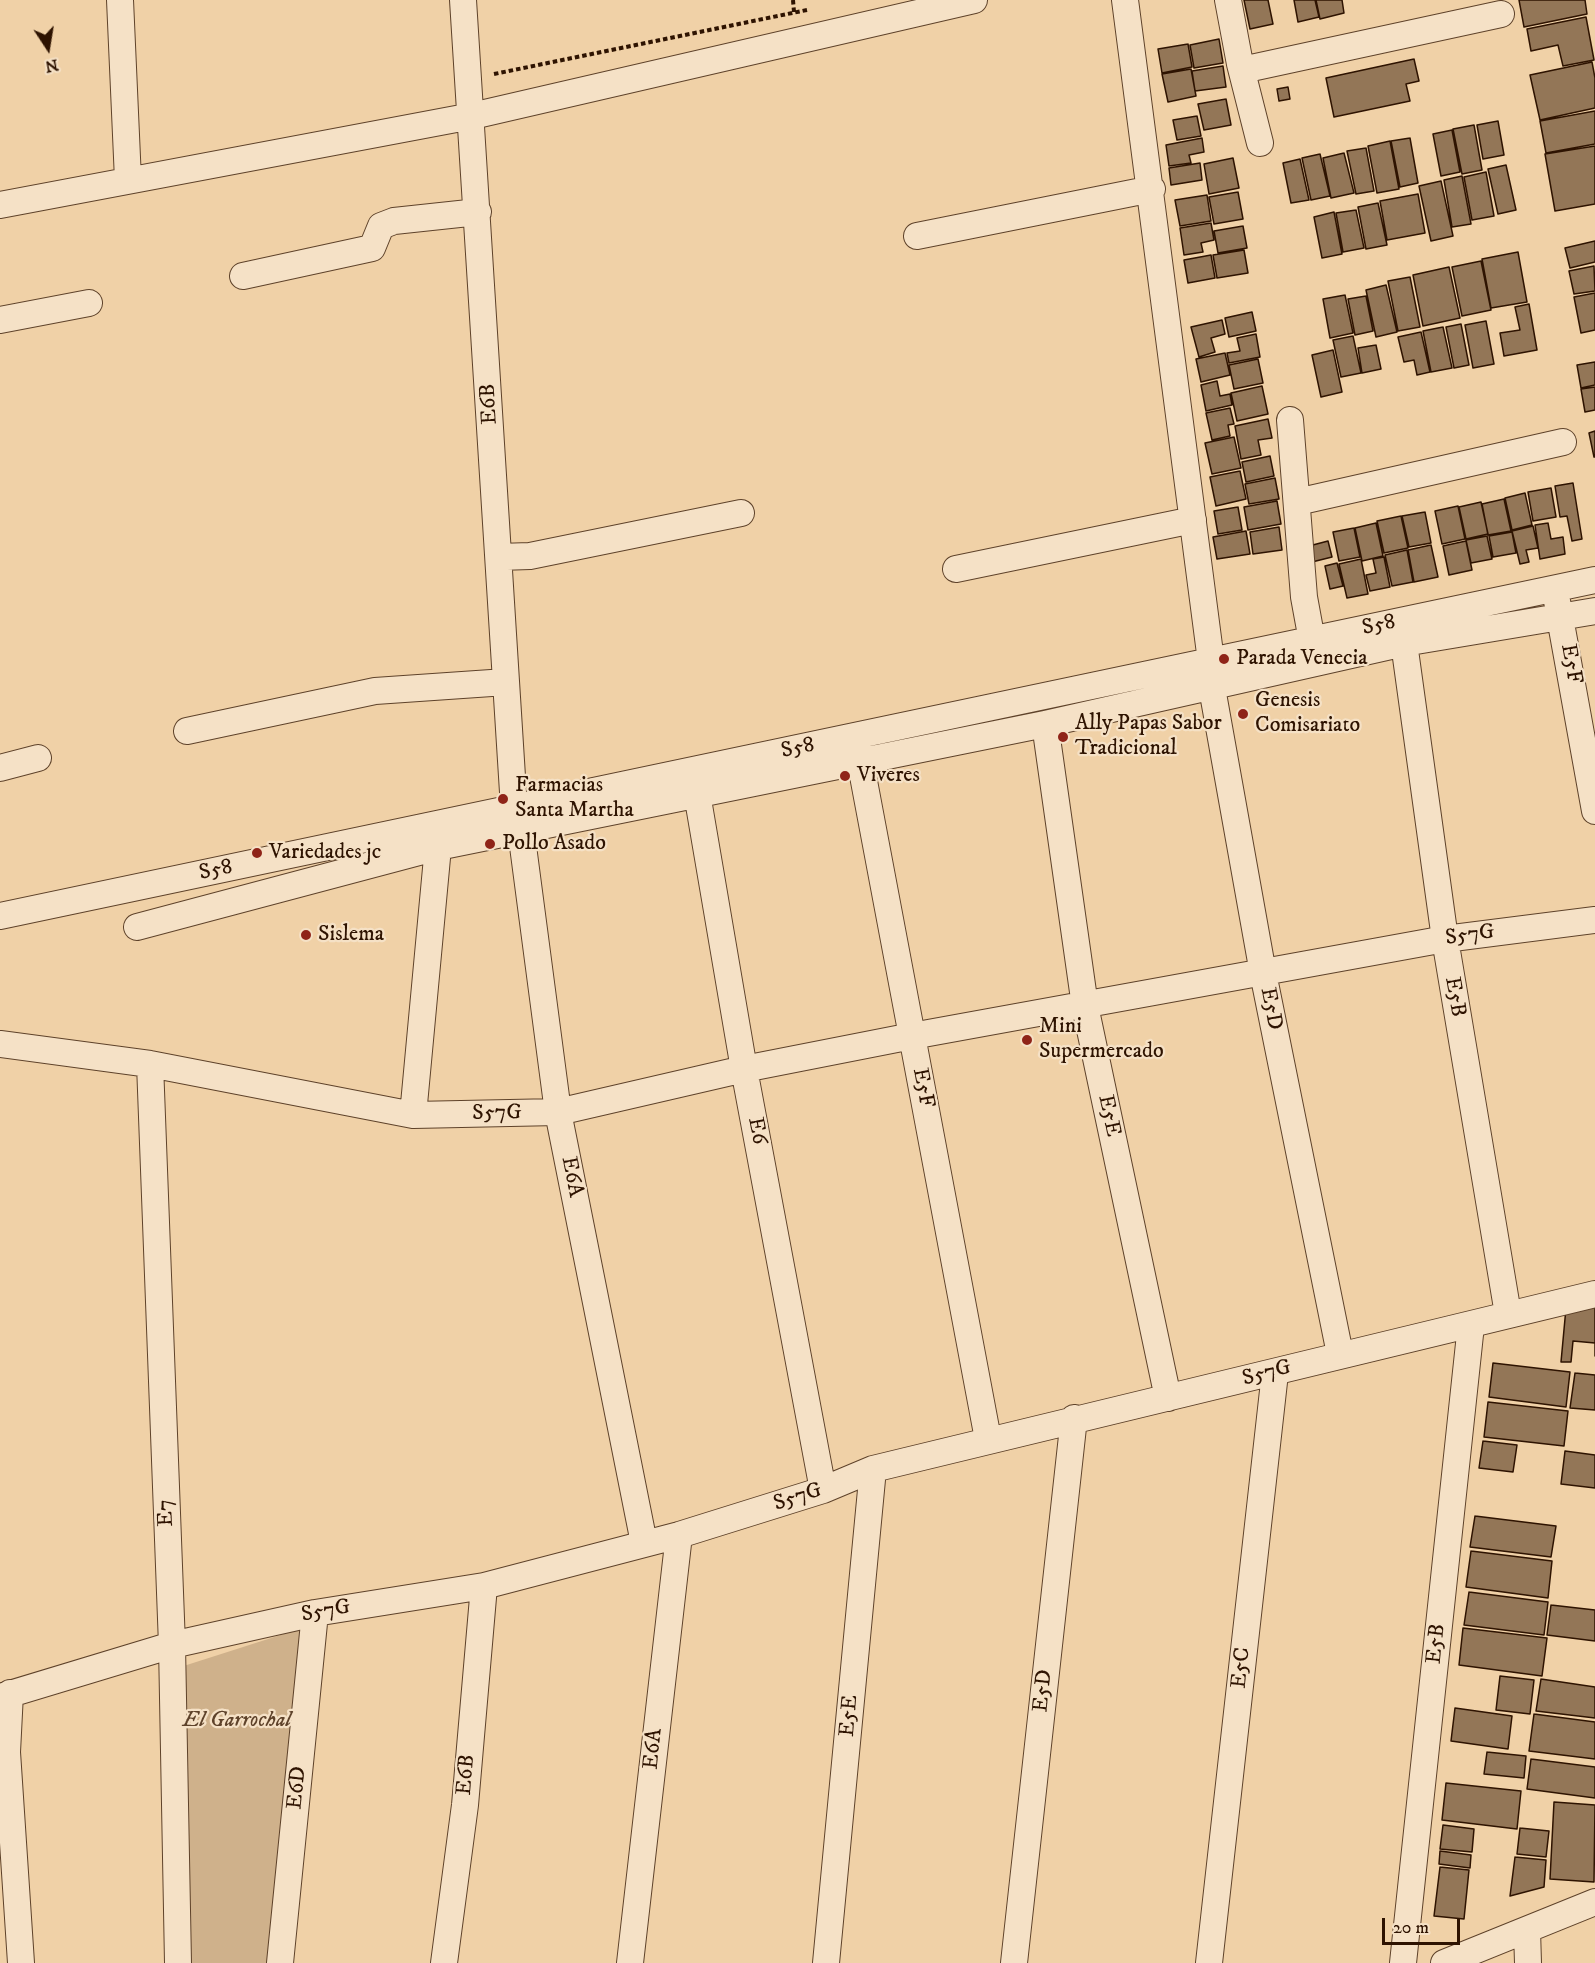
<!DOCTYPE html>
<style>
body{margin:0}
#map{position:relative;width:1595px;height:1963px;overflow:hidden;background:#f0d1a7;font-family:"IM FELL DW Pica",serif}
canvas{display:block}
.north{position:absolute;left:18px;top:18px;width:60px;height:60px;-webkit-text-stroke:4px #f5e1c6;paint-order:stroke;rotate:168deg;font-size:16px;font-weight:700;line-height:24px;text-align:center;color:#2e1301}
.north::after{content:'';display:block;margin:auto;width:21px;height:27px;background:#2e1301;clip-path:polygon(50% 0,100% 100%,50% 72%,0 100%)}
.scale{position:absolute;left:1382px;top:1918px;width:78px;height:27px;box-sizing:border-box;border:3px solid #2e1301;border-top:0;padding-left:8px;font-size:18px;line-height:21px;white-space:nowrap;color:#2e1301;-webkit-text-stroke:4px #f5e1c6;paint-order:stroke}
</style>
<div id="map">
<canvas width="1595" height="1963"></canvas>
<div class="north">N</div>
<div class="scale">20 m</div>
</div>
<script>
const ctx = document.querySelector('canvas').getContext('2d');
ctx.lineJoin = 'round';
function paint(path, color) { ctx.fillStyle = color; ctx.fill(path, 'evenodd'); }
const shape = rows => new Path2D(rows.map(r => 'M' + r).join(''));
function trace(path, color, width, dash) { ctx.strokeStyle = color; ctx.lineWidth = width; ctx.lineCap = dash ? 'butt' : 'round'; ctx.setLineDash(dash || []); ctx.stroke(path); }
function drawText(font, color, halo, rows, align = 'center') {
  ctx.font = font + ' "IM FELL DW Pica",serif'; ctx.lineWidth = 4.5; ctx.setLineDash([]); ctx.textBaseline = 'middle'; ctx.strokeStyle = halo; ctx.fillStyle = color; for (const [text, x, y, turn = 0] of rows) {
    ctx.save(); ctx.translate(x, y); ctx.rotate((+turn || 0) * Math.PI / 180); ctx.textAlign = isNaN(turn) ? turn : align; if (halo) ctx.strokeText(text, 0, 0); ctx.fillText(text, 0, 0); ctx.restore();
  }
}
paint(shape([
 [315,1624,279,1963,179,1963,168,1671]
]), '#cfb18b');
const building = shape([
 [1244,0,1268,0,1273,24,1250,29,1244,0],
 [1294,0,1315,0,1319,17,1298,22,1294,0],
 [1316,0,1342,0,1344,13,1320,19,1316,0],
 [1519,0,1585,0,1587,14,1524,27,1519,0],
 [1586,17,1594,60,1563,66,1558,45,1531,51,1527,29,1586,17],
 [1219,39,1223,63,1194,68,1190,45,1219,39],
 [1188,44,1192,67,1162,73,1158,49,1188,44],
 [1414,59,1419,81,1406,84,1410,101,1334,117,1326,78,1414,59],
 [1592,62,1595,78,1595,108,1540,120,1530,75,1592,62],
 [1223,66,1226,87,1195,91,1192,71,1223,66],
 [1191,69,1196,96,1168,102,1162,74,1191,69],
 [1288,87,1290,99,1279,101,1277,89,1288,87],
 [1226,99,1231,125,1204,130,1198,104,1226,99],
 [1595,111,1595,144,1546,153,1540,121,1595,111],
 [1197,116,1201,136,1177,140,1173,120,1197,116],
 [1498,121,1504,155,1483,159,1477,125,1498,121],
 [1474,125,1482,170,1462,174,1453,129,1474,125],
 [1452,130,1460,172,1441,176,1433,134,1452,130],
 [1202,138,1204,152,1189,155,1191,163,1169,166,1166,145,1202,138],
 [1410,138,1418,183,1400,187,1391,141,1410,138],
 [1390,141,1399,189,1377,193,1368,146,1390,141],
 [1595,146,1595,204,1555,211,1545,154,1595,146],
 [1366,148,1374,191,1356,194,1347,151,1366,148],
 [1344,153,1354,193,1331,198,1323,158,1344,153],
 [1320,154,1330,196,1311,200,1302,158,1320,154],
 [1233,158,1239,188,1209,194,1204,164,1233,158],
 [1300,159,1309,200,1291,203,1283,163,1300,159],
 [1200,163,1202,180,1171,185,1169,168,1200,163],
 [1506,165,1516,210,1498,214,1488,169,1506,165],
 [1486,172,1494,216,1472,220,1464,177,1486,172],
 [1462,176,1471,224,1452,227,1444,180,1462,176],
 [1441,181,1453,236,1431,241,1419,186,1441,181],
 [1238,192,1243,219,1214,224,1209,197,1238,192],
 [1418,194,1425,233,1387,240,1380,201,1418,194],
 [1207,195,1211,221,1180,226,1175,200,1207,195],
 [1378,203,1387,245,1366,249,1358,207,1378,203],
 [1356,210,1364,248,1343,252,1336,213,1356,210],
 [1334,212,1342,254,1322,258,1314,217,1334,212],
 [1211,223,1214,240,1201,243,1203,252,1184,255,1180,228,1211,223],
 [1243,226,1247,248,1218,253,1214,231,1243,226],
 [1595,241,1595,262,1570,268,1565,248,1595,241],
 [1244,250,1248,273,1217,278,1213,255,1244,250],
 [1518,252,1527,302,1491,308,1482,259,1518,252],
 [1211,255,1215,278,1188,283,1184,260,1211,255],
 [1481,261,1491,310,1462,316,1452,267,1481,261],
 [1594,266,1595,291,1574,294,1569,271,1594,266],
 [1449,267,1460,318,1423,326,1413,275,1449,267],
 [1410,277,1420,327,1398,331,1388,281,1410,277],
 [1386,285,1397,332,1376,337,1366,290,1386,285],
 [1595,293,1595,330,1581,333,1574,297,1595,293],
 [1345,295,1353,333,1330,338,1323,299,1345,295],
 [1366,296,1373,331,1355,335,1348,299,1366,296],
 [1529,304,1537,350,1504,356,1500,333,1520,330,1515,307,1529,304],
 [1252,312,1256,331,1229,337,1225,318,1252,312],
 [1222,320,1225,334,1211,338,1215,352,1199,357,1191,327,1222,320],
 [1486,321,1494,364,1473,368,1465,325,1486,321],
 [1461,324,1469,365,1454,368,1446,327,1461,324],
 [1443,327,1452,368,1431,372,1423,331,1443,327],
 [1421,332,1430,372,1417,375,1414,360,1404,362,1398,337,1421,332],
 [1256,334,1260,357,1229,363,1227,353,1240,351,1237,338,1256,334],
 [1353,336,1361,373,1341,377,1333,340,1353,336],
 [1376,345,1381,369,1362,373,1358,348,1376,345],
 [1333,350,1342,392,1321,397,1312,355,1333,350],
 [1225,353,1230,375,1201,382,1196,359,1225,353],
 [1258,359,1263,383,1234,389,1229,365,1258,359],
 [1595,362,1595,385,1581,388,1577,365,1595,362],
 [1217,381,1220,396,1230,394,1232,405,1206,411,1201,385,1217,381],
 [1262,386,1268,414,1237,421,1231,393,1262,386],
 [1595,387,1595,410,1585,412,1581,389,1595,387],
 [1230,408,1234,424,1228,425,1230,436,1212,440,1206,413,1230,408],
 [1268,419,1272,438,1258,440,1261,455,1241,459,1235,426,1268,419],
 [1595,431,1595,457,1594,457,1589,433,1595,431],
 [1234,437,1241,468,1212,474,1205,443,1234,437],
 [1270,456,1274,476,1246,482,1242,462,1270,456],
 [1240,471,1246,499,1216,506,1210,477,1240,471],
 [1275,478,1279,499,1249,504,1245,484,1275,478],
 [1573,483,1582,539,1572,541,1567,516,1560,517,1555,486,1573,483],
 [1551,488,1556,517,1533,521,1528,492,1551,488],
 [1525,493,1532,525,1512,530,1505,498,1525,493],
 [1504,499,1511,531,1488,535,1482,504,1504,499],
 [1277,501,1281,524,1248,530,1244,507,1277,501],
 [1481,502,1488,534,1466,539,1459,507,1481,502],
 [1458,506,1465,539,1442,544,1435,511,1458,506],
 [1238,507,1242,530,1218,534,1214,511,1238,507],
 [1425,512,1431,543,1409,547,1402,516,1425,512],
 [1401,516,1408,548,1384,553,1377,521,1401,516],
 [1376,523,1383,556,1362,561,1355,528,1376,523],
 [1548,523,1551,539,1563,537,1565,554,1540,559,1535,525,1548,523],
 [1533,526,1538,548,1526,550,1529,562,1520,564,1512,531,1533,526],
 [1279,527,1282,550,1253,554,1250,532,1279,527],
 [1354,528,1360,557,1339,561,1333,532,1354,528],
 [1246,531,1250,554,1217,559,1213,537,1246,531],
 [1512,532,1516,553,1493,557,1489,536,1512,532],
 [1487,536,1492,559,1471,563,1466,540,1487,536],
 [1328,541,1332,557,1312,562,1309,546,1328,541],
 [1466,541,1472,570,1449,575,1443,546,1466,541],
 [1431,545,1438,577,1414,582,1408,550,1431,545],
 [1407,550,1413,582,1392,586,1385,555,1407,550],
 [1384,557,1390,587,1370,591,1366,575,1376,573,1373,559,1384,557],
 [1361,559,1368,594,1347,598,1339,564,1361,559],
 [1337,563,1343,586,1330,589,1325,566,1337,563],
 [1595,1300,1595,1356,1595,1343,1573,1341,1571,1362,1561,1362,1566,1308,1595,1300],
 [1493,1363,1570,1372,1566,1407,1489,1397,1493,1363],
 [1575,1373,1595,1375,1595,1410,1570,1408,1575,1373],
 [1488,1402,1568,1411,1564,1446,1484,1437,1488,1402],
 [1483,1441,1517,1445,1513,1472,1479,1468,1483,1441],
 [1565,1451,1595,1455,1595,1488,1561,1484,1565,1451],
 [1475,1516,1556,1526,1551,1557,1470,1547,1475,1516],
 [1471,1551,1552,1561,1548,1598,1466,1587,1471,1551],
 [1469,1592,1548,1602,1544,1635,1464,1625,1469,1592],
 [1551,1605,1595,1610,1595,1641,1547,1635,1551,1605],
 [1463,1628,1547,1638,1542,1676,1459,1665,1463,1628],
 [1500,1676,1534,1680,1530,1714,1496,1710,1500,1676],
 [1541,1679,1595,1687,1595,1718,1536,1711,1541,1679],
 [1455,1708,1512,1716,1508,1749,1451,1741,1455,1708],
 [1534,1714,1595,1722,1595,1759,1529,1751,1534,1714],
 [1487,1752,1526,1756,1524,1778,1484,1774,1487,1752],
 [1531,1759,1595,1767,1595,1798,1527,1789,1531,1759],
 [1446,1783,1521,1791,1517,1829,1442,1820,1446,1783],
 [1554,1802,1595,1805,1594,1882,1550,1879,1554,1802],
 [1443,1825,1474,1829,1472,1852,1440,1849,1443,1825],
 [1520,1828,1549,1831,1546,1857,1517,1854,1520,1828],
 [1440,1851,1471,1855,1470,1868,1439,1864,1440,1851],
 [1515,1857,1546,1860,1544,1887,1510,1896,1515,1857],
 [1440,1867,1469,1870,1464,1919,1434,1916,1440,1867]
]);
paint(building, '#937657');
trace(building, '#2e1301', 1.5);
const street = shape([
 [120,0,128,180],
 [463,0,514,808,521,831,558,1112,644,1543],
 [1125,0,1211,661,1212,688,1263,973,1340,1354],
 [1228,0,1240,64,1260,143],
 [1242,70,1501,14],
 [0,205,472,116,974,0],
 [917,236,1152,189],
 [243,276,372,248,381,226,394,221,478,212],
 [0,320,89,303],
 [1290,420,1304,597,1315,657],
 [1297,502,1563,442],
 [499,557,530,556,741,513],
 [956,569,1193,520],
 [1557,601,1595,811],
 [1404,643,1445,939,1508,1314],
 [1045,724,1085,1006,1168,1398],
 [187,731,375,691,506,682],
 [857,744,988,1439],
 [0,768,38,758],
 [694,776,744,1069,823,1490],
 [0,916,1595,580],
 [137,927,438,847,1045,724,1404,643,1595,611],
 [0,1044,150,1064,413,1115,558,1112,744,1069,912,1036,1445,939,1595,920],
 [150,1064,172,1645,178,1963],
 [413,1115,438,847,437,832],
 [10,1693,7,1752,21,1963],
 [0,1697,172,1645,315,1613,484,1586,679,1535,823,1490,873,1469,1595,1294],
 [1527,1930,1528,1963],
 [280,1963,315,1613],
 [444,1963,465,1805,484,1586],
 [630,1963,679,1535],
 [826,1963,873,1469],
 [1014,1963,1074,1418],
 [1209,1963,1275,1373],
 [1403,1963,1471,1325],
 [1444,1963,1595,1902]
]);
trace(street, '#5e422a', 28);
trace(shape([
 [793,0,794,12],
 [494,74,807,10]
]), '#2e1301', 4, [4.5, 3]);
trace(street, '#f5e1c6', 26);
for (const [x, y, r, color] of [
 [1224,659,6,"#8f2418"],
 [1243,714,6,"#8f2418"],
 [1063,737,6,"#8f2418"],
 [845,776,6,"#8f2418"],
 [503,799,6,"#8f2418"],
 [490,844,6,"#8f2418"],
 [257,853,6,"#8f2418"],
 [306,935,6,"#8f2418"],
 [1027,1040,6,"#8f2418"]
]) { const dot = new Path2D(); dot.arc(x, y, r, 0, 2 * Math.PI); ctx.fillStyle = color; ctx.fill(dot); trace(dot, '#f5e1c6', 2); }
drawText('22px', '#2e1301', '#f5e1c6', [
 ["E6B",490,404,-93],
 ["S58",1379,626,-12],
 ["E5F",1570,664,80],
 ["S58",798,749,-12],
 ["S58",216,871,-12],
 ["S57G",1470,936,-8],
 ["E5B",1454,997,80],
 ["E5D",1270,1009,79],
 ["E5F",922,1088,79],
 ["S57G",497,1114,-1],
 ["E5E",1108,1116,78],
 ["E6",756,1131,79],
 ["E6A",571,1177,79],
 ["S57G",1267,1374,-15],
 ["S57G",798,1498,-18],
 ["E7",167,1513,-92],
 ["S57G",326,1612,-10],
 ["E5B",1437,1644,-84],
 ["E5C",1242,1668,-84],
 ["E5D",1044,1691,-84],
 ["E5E",850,1716,-85],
 ["E6A",654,1749,-84],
 ["E6B",467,1775,-85],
 ["E6D",298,1788,-84]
]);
drawText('22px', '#2e1301', '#f5e1c6', [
 ["Parada Venecia",1236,659],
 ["Genesis",1255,701],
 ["Comisariato",1255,726],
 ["Ally Papas Sabor",1075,724],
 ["Tradicional",1075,749],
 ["Viveres",857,776],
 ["Farmacias",515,786],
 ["Santa Martha",515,811],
 ["Pollo Asado",502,844],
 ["Variedades jc",269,853],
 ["Sislema",318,935],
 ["Mini",1039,1027],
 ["Supermercado",1039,1052]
], 'left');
drawText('italic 22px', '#5e422a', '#f5e1c6', [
 ["El Garrochal",237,1721]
]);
</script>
